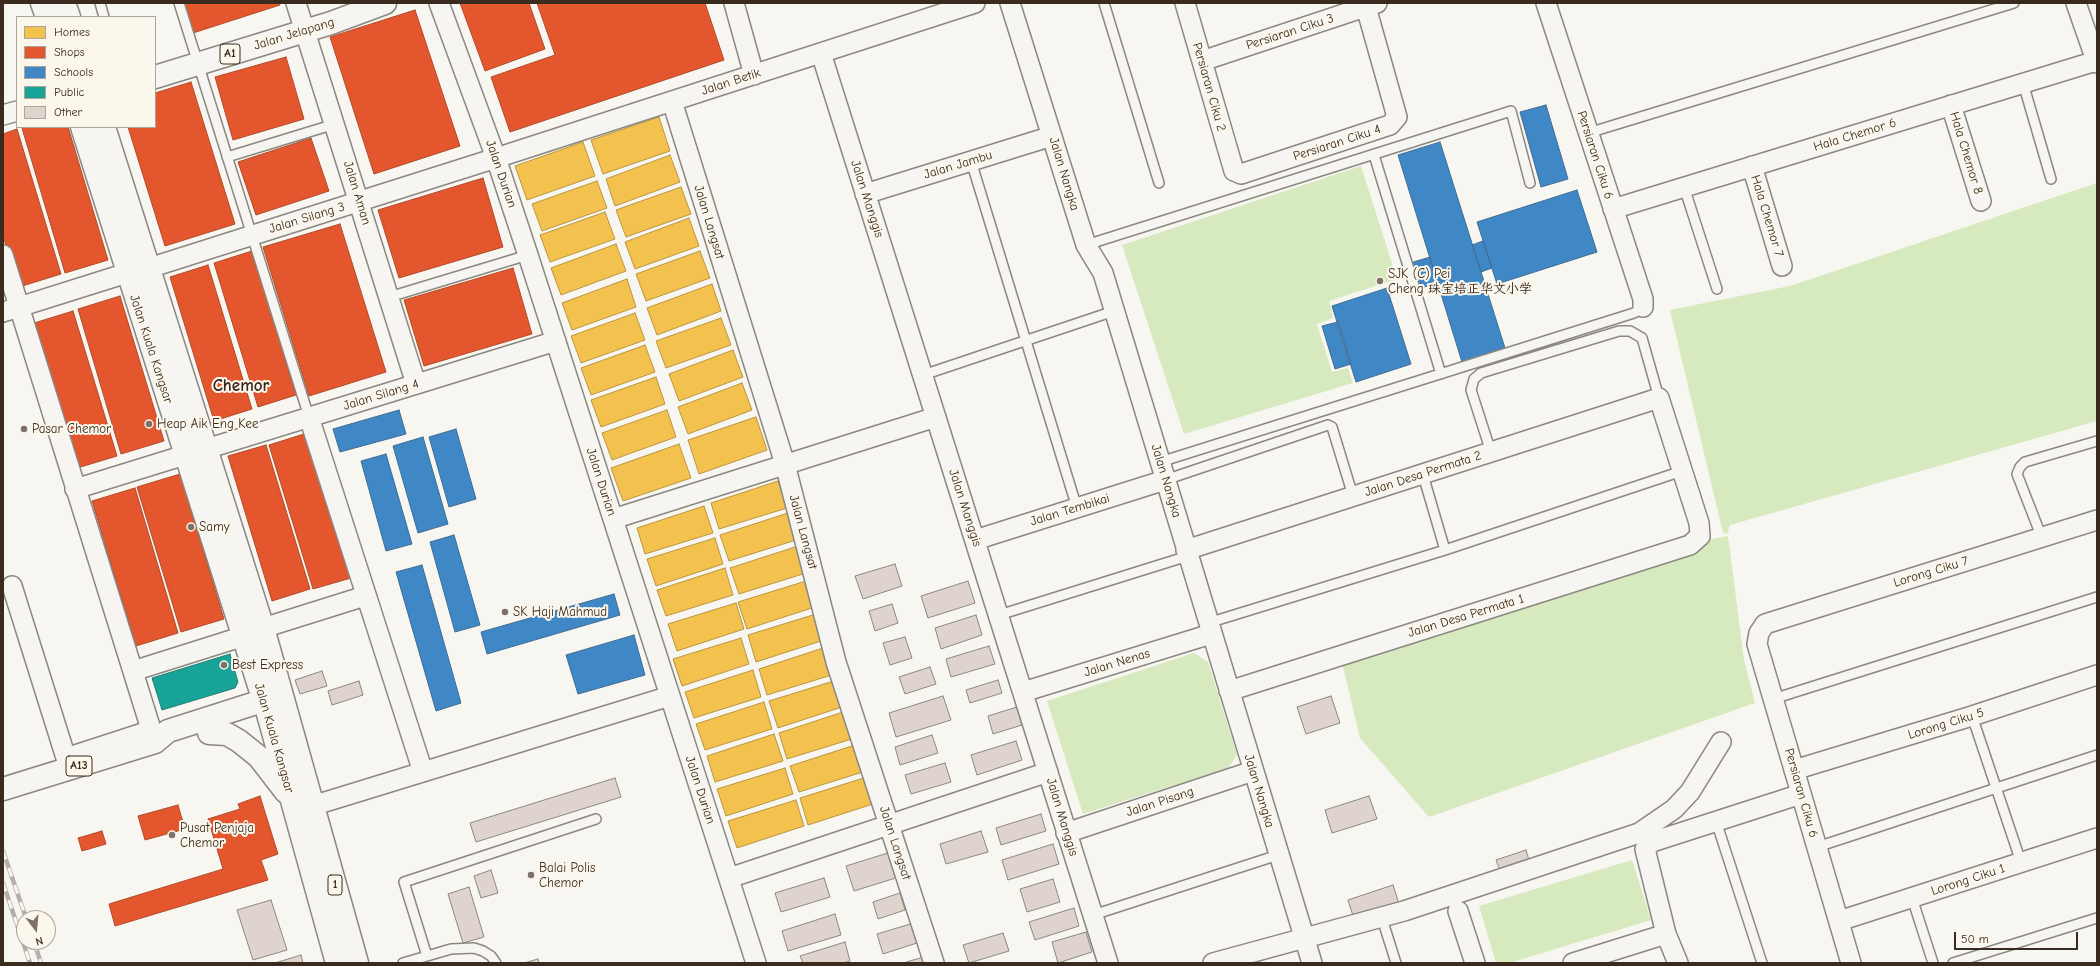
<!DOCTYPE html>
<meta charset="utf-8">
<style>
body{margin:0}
#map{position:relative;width:2100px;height:966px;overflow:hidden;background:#f8f6f0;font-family:"Comic Neue",sans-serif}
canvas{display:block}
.frame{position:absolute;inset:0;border:4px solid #3b2a1e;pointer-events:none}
.legend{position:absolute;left:16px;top:16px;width:140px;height:112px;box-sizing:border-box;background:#fbf7ec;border:1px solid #aea59a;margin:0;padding:5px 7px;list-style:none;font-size:12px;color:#3b2a1e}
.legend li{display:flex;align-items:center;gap:8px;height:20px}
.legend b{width:20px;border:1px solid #aea59a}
.north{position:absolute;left:16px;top:910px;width:40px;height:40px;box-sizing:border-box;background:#fbf7ec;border:1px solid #aea59a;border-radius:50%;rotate:164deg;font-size:11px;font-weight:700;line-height:16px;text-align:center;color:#3b2a1e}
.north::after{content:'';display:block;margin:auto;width:14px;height:18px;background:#7d7168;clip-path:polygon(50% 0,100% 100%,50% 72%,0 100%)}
.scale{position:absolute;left:1954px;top:932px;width:124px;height:18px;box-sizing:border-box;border:2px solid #3b2a1e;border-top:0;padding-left:5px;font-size:12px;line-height:14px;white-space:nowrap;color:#3b2a1e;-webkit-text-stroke:3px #fbf7ec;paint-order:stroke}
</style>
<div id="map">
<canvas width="2100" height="966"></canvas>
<div class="frame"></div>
<ul class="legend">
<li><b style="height:11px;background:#f2c14e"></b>Homes</li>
<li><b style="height:11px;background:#e4572e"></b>Shops</li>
<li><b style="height:11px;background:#3f88c5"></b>Schools</li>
<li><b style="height:11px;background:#17a398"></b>Public</li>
<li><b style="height:11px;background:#dfd4cd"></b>Other</li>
</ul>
<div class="north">N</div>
<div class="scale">50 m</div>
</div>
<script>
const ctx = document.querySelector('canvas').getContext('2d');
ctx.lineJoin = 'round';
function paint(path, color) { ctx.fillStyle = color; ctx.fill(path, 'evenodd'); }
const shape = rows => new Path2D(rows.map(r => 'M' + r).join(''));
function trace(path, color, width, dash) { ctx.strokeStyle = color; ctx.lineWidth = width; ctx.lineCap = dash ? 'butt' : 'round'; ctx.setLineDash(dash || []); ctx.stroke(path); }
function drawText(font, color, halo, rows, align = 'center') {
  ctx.font = font + ' "Comic Neue","LXGW WenKai TC",sans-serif'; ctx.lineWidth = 4; ctx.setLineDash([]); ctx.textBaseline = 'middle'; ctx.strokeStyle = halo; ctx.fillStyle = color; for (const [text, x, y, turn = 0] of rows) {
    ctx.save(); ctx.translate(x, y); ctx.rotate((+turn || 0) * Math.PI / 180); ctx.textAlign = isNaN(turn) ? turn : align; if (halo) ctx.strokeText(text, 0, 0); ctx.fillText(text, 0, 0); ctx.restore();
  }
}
paint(shape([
 [1361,166,1397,279,1329,301,1333,318,1317,324,1332,372,1348,368,1353,383,1184,434,1122,245],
 [2097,183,2097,421,1730,525,1727,534,1723,533,1670,310,1790,286],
 [1728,536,1744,660,1755,703,1429,817,1360,738,1341,658,1696,542],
 [1194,653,1208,662,1237,755,1228,768,1083,814,1047,701],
 [1632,860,1651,920,1509,963,1496,963,1479,906]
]), '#d7e9bf');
const homes = shape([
 [659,117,670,151,603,174,591,140,659,117],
 [583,142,595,176,527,200,515,166,583,142],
 [670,155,680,182,615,206,606,179,670,155],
 [597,181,607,208,542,231,532,204,597,181],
 [681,187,691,214,626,237,616,210,681,187],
 [605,212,615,239,550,262,540,235,605,212],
 [689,218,699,246,635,269,625,242,689,218],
 [616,244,626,271,561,295,551,268,616,244],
 [700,251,710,278,646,301,636,274,700,251],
 [627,279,636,307,572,330,562,303,627,279],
 [712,284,721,311,657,335,647,308,712,284],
 [635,313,645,340,581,363,571,336,635,313],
 [721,318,731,345,666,368,656,341,721,318],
 [645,345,655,372,591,395,581,368,645,345],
 [733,350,743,377,679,401,669,374,733,350],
 [656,377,665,404,601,427,591,400,656,377],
 [742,383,752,410,688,434,678,407,742,383],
 [667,410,676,437,612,460,602,433,667,410],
 [756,417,767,450,699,474,688,440,756,417],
 [679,444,691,478,623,501,611,468,679,444],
 [778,481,787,508,719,529,711,503,778,481],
 [704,506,713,533,645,554,637,528,704,506],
 [788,513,796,540,729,561,720,535,788,513],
 [715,538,723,564,656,586,647,559,715,538],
 [798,546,806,573,739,594,730,568,798,546],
 [725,568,733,595,666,616,657,590,725,568],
 [806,581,815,607,747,629,738,602,806,581],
 [736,603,744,629,677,651,668,624,736,603],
 [816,614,824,640,756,662,748,635,816,614],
 [741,638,749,664,682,686,673,659,741,638],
 [826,647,835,674,767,695,759,669,826,647],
 [753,670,761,697,694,718,685,692,753,670],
 [837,680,845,706,778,728,769,701,837,680],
 [764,702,772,729,705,750,696,724,764,702],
 [846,711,855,738,787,759,779,733,846,711],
 [774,734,783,761,715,782,707,756,774,734],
 [858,744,866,771,799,792,790,766,858,744],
 [785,768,793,794,726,816,717,789,785,768],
 [867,777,876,803,808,825,800,798,867,777],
 [796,800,804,826,737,848,728,821,796,800]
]);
paint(homes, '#f2c14e');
trace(homes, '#bb9440', 1);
const shops = shape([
 [183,3,279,3,280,5,193,33,183,3],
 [460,3,529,3,545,49,485,71,460,3],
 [537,3,705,3,724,60,510,132,491,77,555,55,537,3],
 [415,10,460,146,374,174,330,37,415,10],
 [286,57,304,119,233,140,215,77,286,57],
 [191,82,235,224,165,246,128,127,155,127,155,93,191,82],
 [25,127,68,127,108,260,65,273,22,128,25,127],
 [17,129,61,274,19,287,3,236,3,134,17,129],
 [311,138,329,191,256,215,238,162,311,138],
 [483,178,503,247,399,278,378,210,483,178],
 [340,224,386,372,309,396,263,247,340,224],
 [252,251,296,395,258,407,214,263,252,251],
 [208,265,252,409,214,421,170,277,208,265],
 [513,268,532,334,424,366,404,300,513,268],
 [120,296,164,441,121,454,78,309,120,296],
 [73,311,117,456,74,469,31,324,73,311],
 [307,433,351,578,313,589,269,445,307,433],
 [266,445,310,589,272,601,228,456,266,445],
 [180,474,224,619,181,632,137,487,180,474],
 [135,488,178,633,136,646,92,501,135,488],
 [260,796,278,854,261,860,268,880,115,926,109,904,223,869,208,819,240,809,238,804,260,796],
 [178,805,185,829,145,840,138,816,178,805],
 [102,831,106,844,82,851,78,838,102,831]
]);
paint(shops, '#e4572e');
trace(shops, '#b14a29', 1);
const schools = shape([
 [1546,105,1568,179,1541,187,1520,112,1546,105],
 [1440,142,1505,348,1462,362,1398,155,1440,142],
 [1577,190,1597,252,1497,284,1477,222,1577,190],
 [1483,241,1492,268,1481,272,1472,245,1483,241],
 [1430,257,1438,283,1414,290,1407,264,1430,257],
 [1387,288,1411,364,1356,382,1332,306,1387,288],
 [1338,322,1351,364,1335,369,1322,326,1338,322],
 [399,410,406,434,340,452,333,429,399,410],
 [456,429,476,499,449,507,429,437,456,429],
 [423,437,448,524,418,533,393,446,423,437],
 [386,454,412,544,386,551,361,461,386,454],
 [454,535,480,625,455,632,430,542,454,535],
 [422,565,461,703,436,711,396,572,422,565],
 [614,594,620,615,487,654,481,632,614,594],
 [634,635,645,675,578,694,566,655,634,635]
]);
paint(schools, '#3f88c5');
trace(schools, '#3e6c93', 1);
const public = shape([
 [230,654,238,682,235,688,162,710,152,678,230,654]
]);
paint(public, '#17a398');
trace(public, '#227f73', 1);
const building = shape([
 [895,564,902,586,863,599,855,576,895,564],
 [968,581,975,603,928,618,921,596,968,581],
 [892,604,898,623,875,631,869,611,892,604],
 [976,615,982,635,941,649,935,628,976,615],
 [905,637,912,658,890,665,883,643,905,637],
 [989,646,995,664,951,677,946,659,989,646],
 [930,667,936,684,905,694,899,677,930,667],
 [322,671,327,686,300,694,295,680,322,671],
 [998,680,1002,693,970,703,966,690,998,680],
 [359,681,363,695,332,705,328,691,359,681],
 [943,696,951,720,896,737,889,713,943,696],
 [1331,696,1340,723,1306,734,1297,707,1331,696],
 [1017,707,1022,725,993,734,988,716,1017,707],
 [932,735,938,753,900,765,895,747,932,735],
 [1016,741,1022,760,977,775,971,755,1016,741],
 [945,763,951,782,911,794,905,775,945,763],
 [615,778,621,797,476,842,470,823,615,778],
 [1369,796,1377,819,1332,833,1325,810,1369,796],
 [1041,814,1046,831,1001,845,996,828,1041,814],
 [981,831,988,852,946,864,940,844,981,831],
 [1053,844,1059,864,1008,880,1002,860,1053,844],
 [1526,850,1531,867,1502,876,1496,860,1526,850],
 [891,852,899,877,854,891,846,866,891,852],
 [491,870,498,893,481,898,474,876,491,870],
 [824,878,830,897,781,912,775,893,824,878],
 [1053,879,1060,902,1027,912,1020,889,1053,879],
 [1393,885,1399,904,1354,919,1348,900,1393,885],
 [469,887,484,937,463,943,448,894,469,887],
 [900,893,905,910,878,919,873,902,900,893],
 [271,900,287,950,253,960,237,910,271,900],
 [1074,908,1079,926,1035,940,1029,922,1074,908],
 [835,914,841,935,788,951,782,931,835,914],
 [917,922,923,941,883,954,877,934,917,922],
 [1086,932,1092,952,1058,963,1052,942,1086,932],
 [1003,933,1009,951,969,963,963,945,1003,933],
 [845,942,850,961,843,963,803,963,800,956,845,942],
 [301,955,303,963,275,963,301,955],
 [927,956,929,963,903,963,927,956],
 [538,959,539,963,524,963,538,959]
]);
paint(building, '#dfd4cd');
trace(building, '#8b8781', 1);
const lane = shape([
 [100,3,104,17],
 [179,3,309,417],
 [1104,3,1159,183],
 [2023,83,2051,179],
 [1588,133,2014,3],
 [1374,155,1441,374],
 [227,157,335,124],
 [971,161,1077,508],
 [1684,187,1717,289],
 [1086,245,1511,111,1530,183],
 [389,297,528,255],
 [923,375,1114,311],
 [1491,452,1471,390,1474,379,1481,373,1619,331,1630,331,1642,338,1659,398],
 [1160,462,1634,313,1643,307],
 [1423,475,1445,550,1682,471],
 [1165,480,1328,425,1332,427,1353,496],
 [2042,538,2017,474,2020,467,2025,462,2097,441],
 [999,615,1188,556],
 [1208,623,1445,550],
 [1773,699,2097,597],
 [1972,716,2021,862],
 [1716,821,1762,963],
 [1817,847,2097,755],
 [1912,898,1933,963],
 [1093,915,1278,855],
 [1385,928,1396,963],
 [427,956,451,949,474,948,483,951,491,956,496,963],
 [403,963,427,956,404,882,596,819],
 [1953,963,2097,918]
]);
const street = shape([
 [296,3,416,384],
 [439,3,496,158,528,255,756,963],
 [734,3,754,75],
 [1010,3,1086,245,1103,273,1312,963],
 [1185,3,1234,171,1241,174,1390,125,1397,117,1366,7],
 [1546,3,1643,299,1643,307],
 [2076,3,2097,63],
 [821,53,1108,963],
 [1202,61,1377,3],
 [672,101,785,464,836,662,934,963],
 [1951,105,1981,201],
 [3,115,17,111],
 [1752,166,1782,266],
 [865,194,1052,136],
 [1613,209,2096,61],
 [3,255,155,742],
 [149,268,496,158,975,3],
 [3,312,127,273],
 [309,417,423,772],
 [206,449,556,341],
 [75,489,185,455],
 [613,519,936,417],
 [975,540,1165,480],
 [1186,550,1659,398,1699,523,1700,536,1690,545,1229,691],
 [12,586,66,758,152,730],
 [263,628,365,596],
 [133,671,244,636],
 [1023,692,1211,634],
 [1794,770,1972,716,2097,675],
 [299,810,670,696],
 [1066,833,1253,771],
 [729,878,1048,772],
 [1458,911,1475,963],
 [1839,921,2097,838],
 [1213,963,1404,911,1639,833,1674,809,1690,792,1721,742],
 [1573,963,1666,934],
 [1678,963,1666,934,1645,849,1652,842,1801,794],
 [1851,963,1757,644,1759,633,1765,624,2097,520]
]);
const primary = shape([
 [155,77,331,23,385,3],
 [3,789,155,742,168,731,281,695]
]);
const highway = shape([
 [42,3,47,17],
 [64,3,69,17],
 [82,127,268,714,337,963],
 [104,127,263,628,357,963],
 [209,733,227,734,239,741,259,757,286,792]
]);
trace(lane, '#8b8781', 12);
trace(street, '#8b8781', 22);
trace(primary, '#8b8781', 25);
trace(highway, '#8b8781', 25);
trace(lane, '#f6f5f1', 9);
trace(street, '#f6f5f1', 19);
trace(primary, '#f6f5f1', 22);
trace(highway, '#f6f5f1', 22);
const rail = shape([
 [3,851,26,918],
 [3,883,30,963],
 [34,942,41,963]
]);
trace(rail, '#b3b0ac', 4.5);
trace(rail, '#fbf7ec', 3, [9]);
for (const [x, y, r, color] of [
 [1380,281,4,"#7d7168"],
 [149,424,4,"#7d7168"],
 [24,429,4,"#7d7168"],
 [191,527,4,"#7d7168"],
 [505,612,4,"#7d7168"],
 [224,665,4,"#7d7168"],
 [172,835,4,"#7d7168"],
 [531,875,4,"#7d7168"]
]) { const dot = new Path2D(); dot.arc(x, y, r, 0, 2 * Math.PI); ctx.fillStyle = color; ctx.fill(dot); trace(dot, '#fbf7ec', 1.5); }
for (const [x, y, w] of [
 [230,54,20],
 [79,766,26],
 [335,885,14]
]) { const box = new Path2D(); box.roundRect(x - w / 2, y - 10, w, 20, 3); ctx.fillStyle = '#fbf7ec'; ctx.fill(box); trace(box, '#3b2a1e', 1); }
drawText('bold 12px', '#3b2a1e', null, [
 ["A1",230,54],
 ["A13",79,766],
 ["1",335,885]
]);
drawText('13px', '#3b2a1e', '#fbf7ec', [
 ["Persiaran Ciku 3",1290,32,-18],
 ["Jalan Jelapang",294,34,-17],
 ["Jalan Betik",731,82,-18],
 ["Persiaran Ciku 2",1209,87,74],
 ["Hala Chemor 6",1855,135,-17],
 ["Persiaran Ciku 4",1337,143,-18],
 ["Hala Chemor 8",1966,153,73],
 ["Persiaran Ciku 6",1595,155,72],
 ["Jalan Jambu",958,165,-17],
 ["Jalan Durian",501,174,71],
 ["Jalan Nangka",1064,174,73],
 ["Jalan Aman",357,193,73],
 ["Jalan Manggis",867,199,72],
 ["Hala Chemor 7",1767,216,73],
 ["Jalan Silang 3",307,218,-17],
 ["Jalan Langsat",709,222,73],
 ["Jalan Kuala Kangsar",151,349,72],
 ["Jalan Silang 4",381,395,-17],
 ["Jalan Desa Permata 2",1423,474,-18],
 ["Jalan Nangka",1166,481,73],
 ["Jalan Durian",601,482,72],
 ["Jalan Manggis",965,508,72],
 ["Jalan Tembikai",1070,510,-17],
 ["Jalan Langsat",803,532,75],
 ["Lorong Ciku 7",1931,572,-17],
 ["Jalan Desa Permata 1",1466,616,-17],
 ["Jalan Nenas",1117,663,-17],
 ["Lorong Ciku 5",1946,724,-17],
 ["Jalan Kuala Kangsar",274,738,74],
 ["Jalan Durian",700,790,72],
 ["Jalan Nangka",1259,791,73],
 ["Persiaran Ciku 6",1801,793,74],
 ["Jalan Pisang",1160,802,-18],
 ["Jalan Manggis",1062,817,73],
 ["Jalan Langsat",895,843,72],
 ["Lorong Ciku 1",1968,880,-18]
]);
drawText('13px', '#3b2a1e', '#fbf7ec', [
 ["SJK (C) Pei",1388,274],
 ["Cheng 珠宝培正华文小学",1388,289],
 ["Heap Aik Eng Kee",157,424],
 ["Pasar Chemor",32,429],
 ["Samy",199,527],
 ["SK Haji Mahmud",513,612],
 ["Best Express",232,665],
 ["Pusat Penjaja",180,828],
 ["Chemor",180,843],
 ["Balai Polis",539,868],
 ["Chemor",539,883]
], 'left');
drawText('bold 17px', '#3b2a1e', '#fbf7ec', [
 ["Chemor",241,386]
]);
</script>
